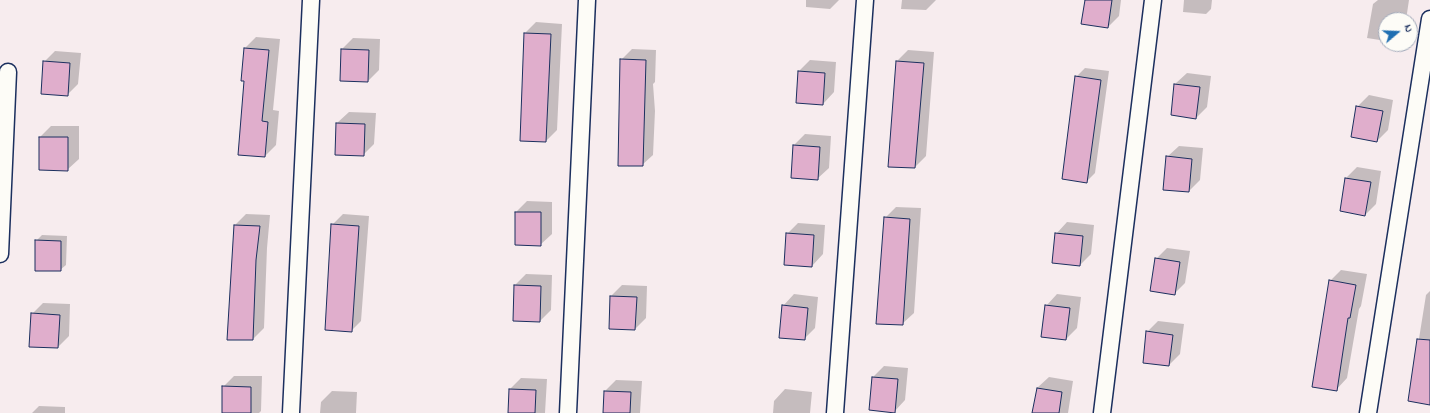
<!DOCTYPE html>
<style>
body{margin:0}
#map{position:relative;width:1430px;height:413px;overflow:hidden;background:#f7ecee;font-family:"Indie Flower",sans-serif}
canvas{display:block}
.north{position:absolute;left:1378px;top:12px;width:40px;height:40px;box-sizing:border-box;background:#fdfcf7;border:1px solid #a3aaba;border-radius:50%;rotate:71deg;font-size:11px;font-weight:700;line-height:16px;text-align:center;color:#1b2f5e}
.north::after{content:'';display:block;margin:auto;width:14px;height:18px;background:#1f6fb2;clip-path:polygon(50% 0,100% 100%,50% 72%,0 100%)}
</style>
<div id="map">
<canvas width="1430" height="413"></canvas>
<div class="north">N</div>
</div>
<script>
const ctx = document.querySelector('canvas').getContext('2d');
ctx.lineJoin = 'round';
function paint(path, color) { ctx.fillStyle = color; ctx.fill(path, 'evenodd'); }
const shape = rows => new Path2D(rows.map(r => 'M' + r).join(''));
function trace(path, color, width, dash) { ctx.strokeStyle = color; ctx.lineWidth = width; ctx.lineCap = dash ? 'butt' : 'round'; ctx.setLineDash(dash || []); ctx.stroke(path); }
paint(shape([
 [806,0,839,0,830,9,806,7],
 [902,0,936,0,926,10,901,9],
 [1086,0,1121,0,1119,16,1108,27],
 [1184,0,1212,0,1211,9,1206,14,1183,12],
 [1378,0,1409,0,1406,20,1386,20,1386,41,1367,38,1373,4],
 [536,22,562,24,557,130,546,141,521,140,525,33],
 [256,37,280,39,273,110,279,111,276,145,265,156,245,80,245,48],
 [353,38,380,39,379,70,368,81,342,49],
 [632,49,656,50,655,82,653,84,655,111,653,155,642,165,621,60],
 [908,50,934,52,926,156,915,167,897,61],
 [55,51,81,53,78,84,67,95,44,62],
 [810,60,836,62,834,92,823,104,799,71],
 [1085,68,1109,71,1095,173,1086,182,1076,77],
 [1187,73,1211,76,1207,107,1196,118,1172,115,1175,84],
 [1369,95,1393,100,1388,130,1377,141,1357,107],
 [349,112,376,113,374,144,363,155,337,123],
 [51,126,79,126,79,159,67,170,40,137],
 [805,134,831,136,829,168,817,179,794,145],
 [1179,146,1203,148,1200,180,1189,191,1167,157],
 [1357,167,1381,171,1376,204,1365,215,1346,178],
 [527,201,552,202,552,234,540,245,516,212],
 [896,207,921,208,914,313,902,324,885,218],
 [246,214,270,215,267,248,264,328,253,339,235,225],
 [343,214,369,216,361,321,351,331,332,225],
 [1067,222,1094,225,1091,254,1080,265,1056,234],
 [798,223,825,225,823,254,812,266,787,234],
 [42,235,67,236,66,265,60,270,36,241],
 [1167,248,1190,251,1185,283,1174,294,1156,259],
 [1341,270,1367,274,1361,306,1359,309,1347,378,1336,390,1330,281],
 [526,274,552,275,551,310,540,321,515,285],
 [622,285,647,286,646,318,635,329,611,296],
 [1430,291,1430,404,1409,401,1426,295],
 [794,294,818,297,815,328,804,339,783,306],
 [1057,294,1081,297,1077,328,1066,339,1046,306],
 [43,303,70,304,69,336,58,347,32,314],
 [1158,321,1184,324,1180,354,1169,365,1147,332],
 [884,366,908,368,905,400,894,412,873,377],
 [234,376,262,376,261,411,259,413,223,413,223,387],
 [1049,377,1073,381,1068,413,1034,413,1037,388],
 [521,378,547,379,545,413,509,413,510,389],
 [616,380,642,381,640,413,604,413,605,391],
 [785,389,812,392,810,413,773,413,774,401],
 [332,391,357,392,356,413,320,413,321,402],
 [39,406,65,407,65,413,32,413]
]), '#0003');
const building = shape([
 [1085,0,1112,0,1108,28,1081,24,1085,0],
 [524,33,551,34,546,142,520,141,524,33],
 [244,48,269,50,262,121,268,122,265,157,238,155,244,81,241,81,244,48],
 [341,49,369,50,368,82,340,81,341,49],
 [620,59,646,60,643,166,618,166,620,59],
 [43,61,70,63,68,96,41,94,43,61],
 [896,61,924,63,915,168,888,167,896,61],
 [798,71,825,73,823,105,796,103,798,71],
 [1075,76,1101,80,1087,183,1062,179,1075,76],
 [1174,84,1200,87,1196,119,1171,115,1174,84],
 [1356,106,1383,111,1377,142,1351,137,1356,106],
 [336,123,365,124,364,156,335,155,336,123],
 [39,137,68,137,68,171,39,170,39,137],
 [793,145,820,147,818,180,791,178,793,145],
 [1166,156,1192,159,1189,192,1163,190,1166,156],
 [1345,178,1371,182,1365,216,1340,211,1345,178],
 [515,212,541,212,541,246,515,245,515,212],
 [884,217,910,219,903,325,876,324,884,217],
 [331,224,359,226,352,332,325,330,331,224],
 [234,225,260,226,256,260,253,340,227,340,234,225],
 [786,233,814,235,812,267,784,265,786,233],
 [1055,233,1083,236,1080,266,1052,263,1055,233],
 [35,240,61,241,61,271,35,271,35,240],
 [1155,258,1180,262,1175,295,1150,291,1155,258],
 [1329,280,1356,285,1350,318,1348,318,1337,391,1312,387,1329,280],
 [514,285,541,286,540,322,513,321,514,285],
 [610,296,637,297,635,330,609,329,610,296],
 [782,305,808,308,805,340,779,338,782,305],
 [1045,305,1070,308,1066,340,1041,337,1045,305],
 [31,313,60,315,58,348,29,347,31,313],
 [1146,331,1173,335,1169,366,1143,363,1146,331],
 [1417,339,1430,340,1430,405,1408,401,1417,339],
 [872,377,898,379,895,413,869,410,872,377],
 [222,386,251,387,251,413,222,413,222,386],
 [1037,388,1062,392,1059,413,1032,413,1037,388],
 [509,389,536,390,535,413,508,413,509,389],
 [604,391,631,392,630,413,603,413,604,391]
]);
paint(building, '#e0aecc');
trace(building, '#1b2f5e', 1);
const lane = shape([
 [0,254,8,72],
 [291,413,311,0],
 [568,413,587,0],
 [835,413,865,0],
 [1102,413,1153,0],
 [1368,413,1430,19]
]);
trace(lane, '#1b2f5e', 19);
trace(lane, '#fdfcf7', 16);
</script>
